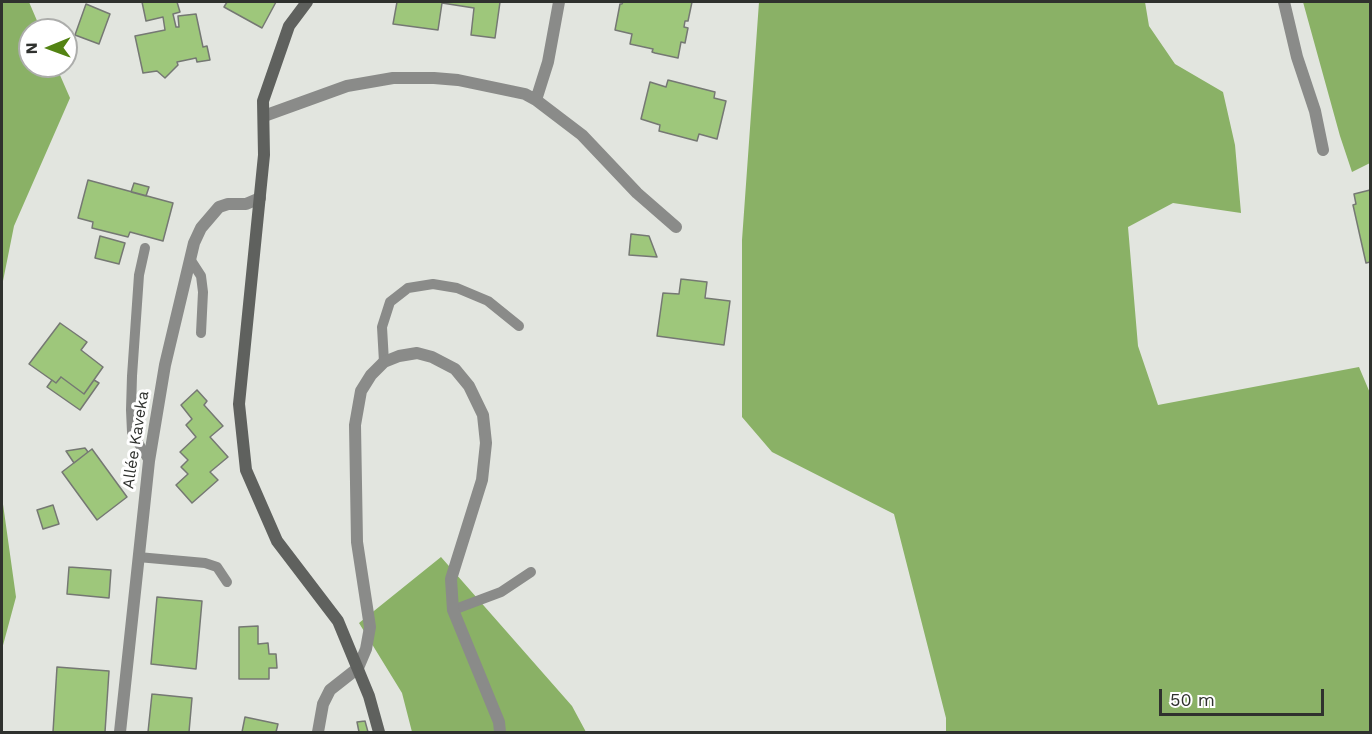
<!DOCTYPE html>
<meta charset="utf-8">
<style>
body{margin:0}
#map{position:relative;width:1372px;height:734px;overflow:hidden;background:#e2e5df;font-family:"Work Sans",sans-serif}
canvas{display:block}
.frame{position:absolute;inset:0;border:3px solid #2f312e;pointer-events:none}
.north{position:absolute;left:18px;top:18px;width:60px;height:60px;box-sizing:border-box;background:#fff;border:2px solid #acadab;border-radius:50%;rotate:269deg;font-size:16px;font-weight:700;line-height:24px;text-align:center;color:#2f312e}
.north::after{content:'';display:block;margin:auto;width:21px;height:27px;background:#538313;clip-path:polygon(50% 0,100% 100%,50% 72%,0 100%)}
.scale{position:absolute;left:1159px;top:689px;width:165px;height:27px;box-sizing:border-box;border:3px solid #2f312e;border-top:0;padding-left:8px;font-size:18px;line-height:21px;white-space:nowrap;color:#2f312e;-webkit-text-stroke:4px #fff;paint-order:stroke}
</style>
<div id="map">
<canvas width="1372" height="734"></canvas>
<div class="frame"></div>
<div class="north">N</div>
<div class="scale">50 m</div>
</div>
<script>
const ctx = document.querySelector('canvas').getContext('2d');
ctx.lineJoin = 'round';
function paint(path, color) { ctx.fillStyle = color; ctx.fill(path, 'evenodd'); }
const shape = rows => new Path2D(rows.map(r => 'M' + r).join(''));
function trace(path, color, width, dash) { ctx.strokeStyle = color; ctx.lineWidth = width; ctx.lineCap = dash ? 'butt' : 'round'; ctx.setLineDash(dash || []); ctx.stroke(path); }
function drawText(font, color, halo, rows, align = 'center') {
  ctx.font = font + ' "Work Sans",sans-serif'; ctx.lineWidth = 6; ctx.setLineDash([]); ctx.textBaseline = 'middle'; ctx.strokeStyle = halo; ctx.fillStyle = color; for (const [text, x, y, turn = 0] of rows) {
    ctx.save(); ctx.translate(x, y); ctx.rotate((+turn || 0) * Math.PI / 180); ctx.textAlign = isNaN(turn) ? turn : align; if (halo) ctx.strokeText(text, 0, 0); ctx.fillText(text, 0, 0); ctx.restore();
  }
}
paint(shape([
 [2,2,29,2,41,30,30,30,30,66,56,66,70,98,14,226,2,286],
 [759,2,1145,2,1149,26,1175,64,1223,92,1235,145,1241,213,1173,203,1128,227,1138,346,1158,405,1359,367,1370,393,1370,732,946,732,946,718,894,514,772,452,742,417,742,240],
 [1303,2,1370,2,1370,163,1352,172,1340,136],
 [2,497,16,597,2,649],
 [441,557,572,706,586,732,412,732,402,693,359,623]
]), '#8ab166');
const building = shape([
 [142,2,177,2,180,12,173,14,176,27,179,27,178,16,196,14,203,47,207,46,210,60,197,62,196,58,177,62,178,65,165,78,157,71,143,73,135,36,165,30,163,17,146,21,142,2],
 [227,2,276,2,262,28,224,7,227,2],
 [397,2,500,2,495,38,471,35,474,8,442,3,438,30,393,24,397,2],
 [623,2,692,2,688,21,685,21,684,27,688,28,685,43,681,42,678,58,655,53,652,52,653,49,630,44,632,34,615,30,620,4,622,4,623,2],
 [86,4,110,14,99,44,75,35,86,4],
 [668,80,715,92,714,98,726,101,717,139,699,134,697,141,659,131,660,125,641,119,650,82,666,87,668,80],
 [88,180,173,203,163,241,130,232,128,237,92,228,93,222,78,218,88,180],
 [134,183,149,187,146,196,131,192,134,183],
 [1370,190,1370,262,1366,263,1353,205,1356,204,1354,194,1370,190],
 [631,234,649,236,657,257,629,255,631,234],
 [100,236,125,243,119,264,95,258,100,236],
 [681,279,707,282,705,298,730,301,724,345,657,336,663,293,679,294,681,279],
 [60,323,87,342,81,350,103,367,84,394,61,377,56,383,29,364,60,323],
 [61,377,84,394,94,380,99,383,80,410,47,387,52,380,56,383,61,377],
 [197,390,207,401,204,405,223,426,210,437,228,457,210,472,218,480,192,503,176,485,188,474,181,467,188,460,180,452,196,437,186,425,192,419,181,405,197,390],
 [85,448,88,452,74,463,66,451,85,448],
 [92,449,127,497,97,520,62,472,92,449],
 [53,505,59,524,43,529,37,510,53,505],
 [69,567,111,570,109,598,67,594,69,567],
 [157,597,202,601,196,669,151,664,157,597],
 [258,626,258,644,268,643,269,654,276,654,277,668,269,668,269,679,239,679,239,627,258,626],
 [57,667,109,671,105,732,53,732,57,667],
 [152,694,192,698,189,732,148,732,152,694],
 [245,717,278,724,276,732,242,732,245,717],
 [365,721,368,732,359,732,357,722,365,721]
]);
paint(building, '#9ec77b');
trace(building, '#757873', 1.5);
trace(shape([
 [145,248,139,275,132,376,131,410,132,432,149,461],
 [190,259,201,276,203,292,201,333],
 [384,362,382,327,390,302,408,288,433,284,457,288,488,301,519,326],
 [138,557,205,563,217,567,227,582],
 [453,610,501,592,531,572]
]), '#8a8b89', 10);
trace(shape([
 [1284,2,1297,57,1315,111,1323,150],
 [536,100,582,135,637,193,676,227],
 [264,116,347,86,393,78,434,78,458,80,525,94,536,100,548,62,559,2],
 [120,732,149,461,165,365,194,243,201,228,219,207,228,204,246,204,260,198],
 [318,732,323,704,330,690,358,668,366,649,370,627,357,542,355,425,361,391,371,375,384,362,399,356,417,353,432,357,455,369,469,386,483,415,486,443,482,480,451,579,453,610,499,722,500,732]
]), '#8a8b89', 12);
trace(shape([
 [307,2,289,26,263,101,264,155,239,404,246,470,277,541,338,621,369,696,379,732]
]), '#5f615e', 12);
drawText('16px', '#2f312e', '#fff', [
 ["Allée Kaveka",136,440,-81]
]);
</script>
